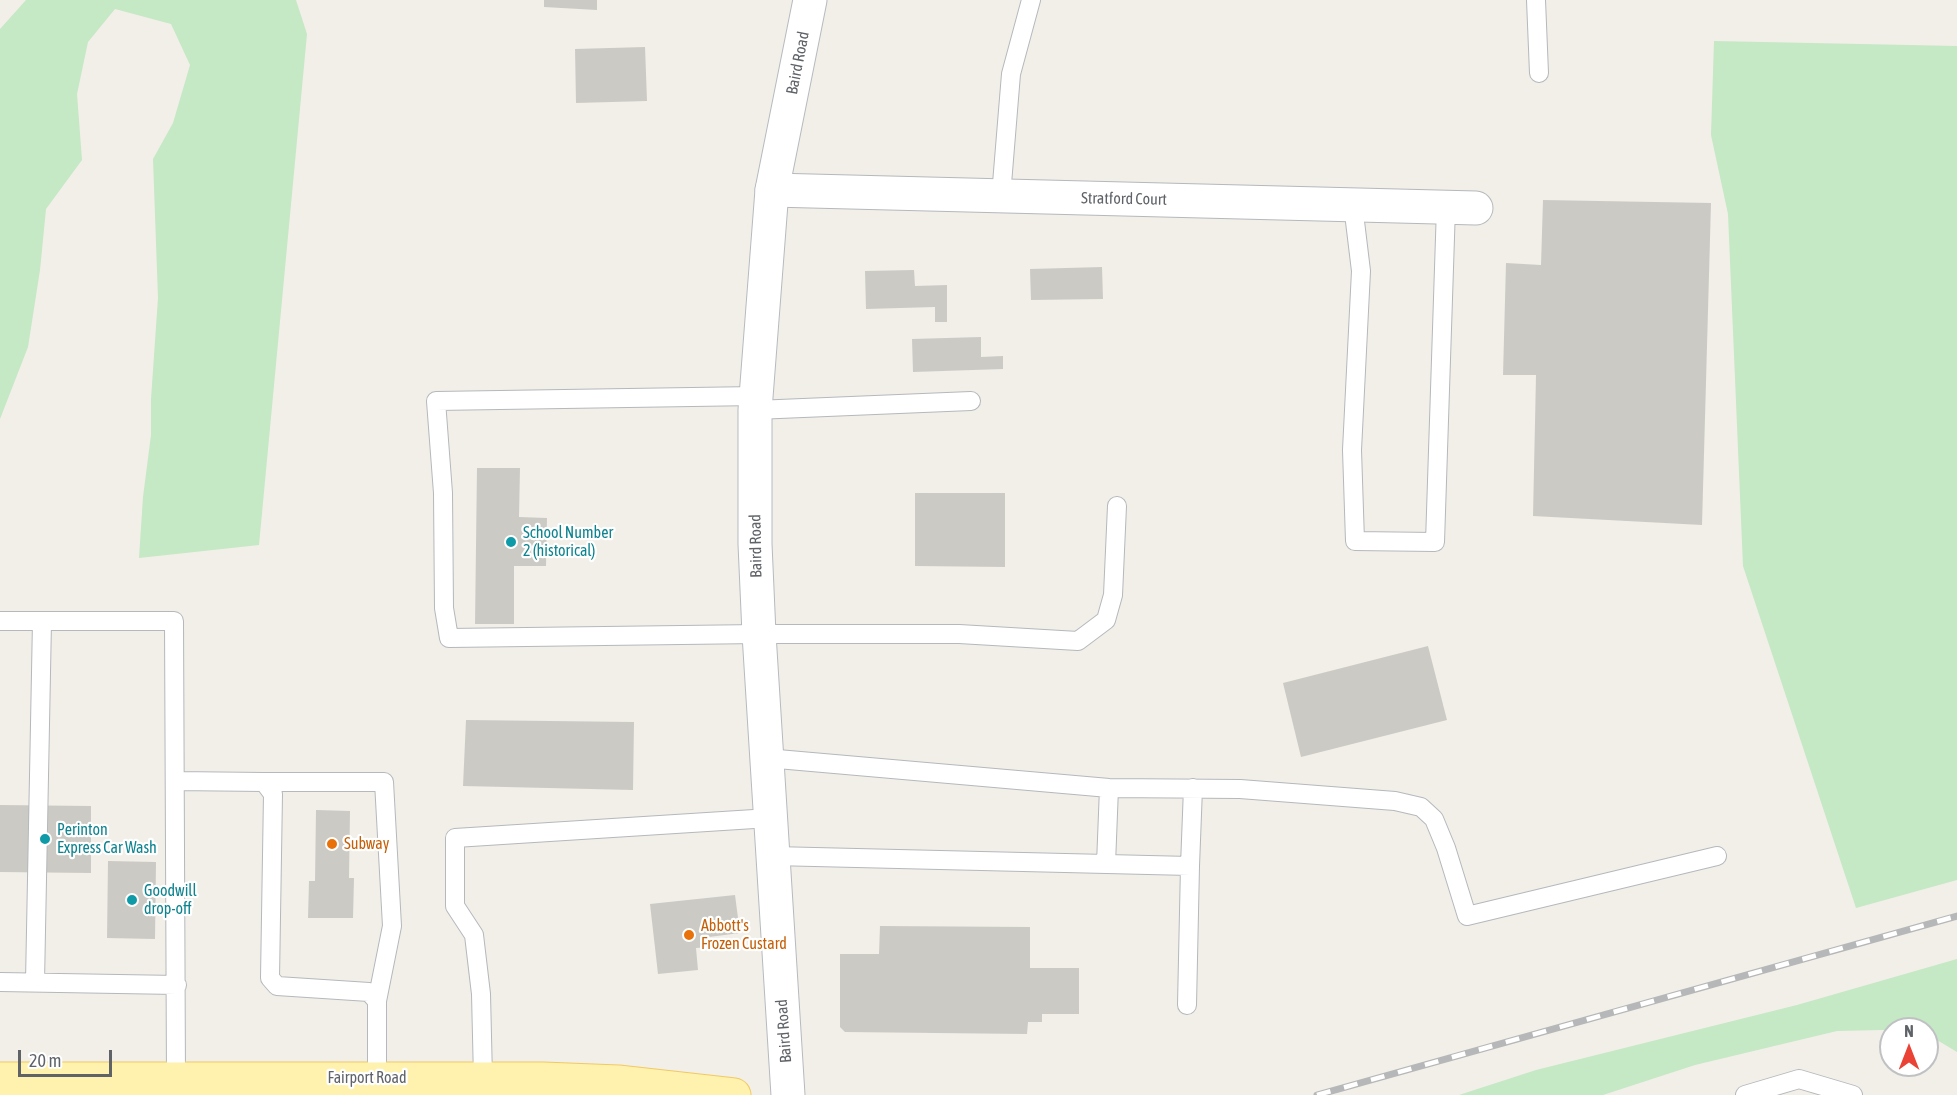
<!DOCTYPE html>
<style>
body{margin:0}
#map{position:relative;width:1957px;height:1095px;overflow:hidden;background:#f1efe8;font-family:"Asap Condensed",sans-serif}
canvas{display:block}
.north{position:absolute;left:1879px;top:1017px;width:60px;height:60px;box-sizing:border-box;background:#fff;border:2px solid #bfc1c3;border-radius:50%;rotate:0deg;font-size:16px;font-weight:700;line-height:24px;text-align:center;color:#5f6368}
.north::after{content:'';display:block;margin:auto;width:21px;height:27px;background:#ea4335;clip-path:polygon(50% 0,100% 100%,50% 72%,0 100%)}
.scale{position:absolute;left:18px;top:1050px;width:94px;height:27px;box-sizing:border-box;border:3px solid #5f6368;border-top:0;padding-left:8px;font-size:18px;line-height:21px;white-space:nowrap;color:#5f6368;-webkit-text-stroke:4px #fff;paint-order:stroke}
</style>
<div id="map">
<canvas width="1957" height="1095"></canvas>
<div class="north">N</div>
<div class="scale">20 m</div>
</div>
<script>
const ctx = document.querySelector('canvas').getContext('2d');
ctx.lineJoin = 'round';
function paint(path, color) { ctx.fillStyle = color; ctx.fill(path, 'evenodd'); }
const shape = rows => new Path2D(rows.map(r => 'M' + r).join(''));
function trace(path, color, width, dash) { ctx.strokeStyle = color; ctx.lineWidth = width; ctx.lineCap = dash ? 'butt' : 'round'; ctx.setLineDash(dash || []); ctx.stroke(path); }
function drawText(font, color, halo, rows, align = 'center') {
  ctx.font = font + ' "Asap Condensed",sans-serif'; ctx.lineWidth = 4.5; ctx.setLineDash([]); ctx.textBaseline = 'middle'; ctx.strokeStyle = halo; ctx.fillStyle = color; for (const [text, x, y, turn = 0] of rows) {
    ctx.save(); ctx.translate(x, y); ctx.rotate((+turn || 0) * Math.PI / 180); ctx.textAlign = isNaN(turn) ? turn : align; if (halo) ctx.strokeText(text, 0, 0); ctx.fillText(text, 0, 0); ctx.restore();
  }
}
paint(shape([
 [26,0,296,0,307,34,259,545,139,558,143,497,151,435,151,399,158,298,153,159,173,123,190,65,171,24,115,9,88,42,77,94,82,160,46,209,40,270,28,347,0,419,0,29],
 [1714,41,1957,46,1957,880,1856,908,1743,566,1728,214,1711,135],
 [1957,959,1957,1052,1927,1034,1927,1029,1837,1031,1695,1065,1603,1095,1459,1095,1536,1070,1797,1005]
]), '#c5e8c5');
paint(shape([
 [544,0,597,0,597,10,544,7],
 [645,47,647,101,576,103,575,49],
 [1543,200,1711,203,1702,525,1533,516,1536,375,1503,375,1506,263,1541,265],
 [1102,267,1103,299,1031,300,1030,269],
 [914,270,915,286,947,285,947,322,935,322,935,307,866,309,865,271],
 [981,337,981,357,1003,356,1003,369,913,372,912,339],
 [477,468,520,468,519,517,547,518,546,566,514,566,514,624,475,624],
 [915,493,1005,493,1005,567,915,566],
 [1428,646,1447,720,1301,757,1283,683],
 [466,720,634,722,633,790,463,786],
 [0,805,91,806,91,873,0,872],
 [316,810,350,811,349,878,354,878,353,918,308,918,309,881,315,881],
 [108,861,156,862,155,939,107,938],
 [735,895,740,933,709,937,710,947,696,948,698,970,658,974,650,904],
 [880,926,1030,927,1030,968,1079,968,1079,1014,1042,1014,1042,1022,1028,1022,1027,1034,845,1032,840,1027,840,954,879,954]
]), '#cccac5');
const lane = shape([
 [1536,0,1539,73],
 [1001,196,1011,74,1031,0],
 [1353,205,1361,271,1352,450,1355,541,1435,542,1446,207],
 [756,396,436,401,443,493,444,608,449,638,759,634,959,634,1078,641,1106,620,1113,595,1117,506],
 [755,410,971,401],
 [0,621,174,621,176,1078],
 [766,758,1109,788,1240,789,1395,801,1421,807,1434,819,1446,848,1467,916,1717,856],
 [175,781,264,782,273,794,270,978,277,986,369,992,377,1001,377,1078],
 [264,782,384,782,392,926,377,1001],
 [773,856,1190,866,1187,1005],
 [1106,864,1109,788],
 [1190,866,1193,788],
 [0,982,177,985],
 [35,982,42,621],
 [483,1078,481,994,474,935,455,906,455,838,770,818],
 [1745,1095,1799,1079,1853,1095]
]);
const street = shape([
 [772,190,1476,208]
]);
const secondary = shape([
 [788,1095,759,634,755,544,755,410,772,190,810,0]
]);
const primary = shape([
 [0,1079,543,1079,618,1082,734,1095]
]);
trace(lane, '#b5b8bc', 20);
trace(street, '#b5b8bc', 35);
trace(secondary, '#b6babf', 35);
trace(primary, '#f2c960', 35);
trace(lane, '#fff', 18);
trace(street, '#fff', 33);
trace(secondary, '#fff', 33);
trace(primary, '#fff2af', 33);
const rail = shape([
 [1317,1095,1957,916]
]);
trace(rail, '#b6b7b8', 7);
trace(rail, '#fff', 4.5, [14]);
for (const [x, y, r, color] of [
 [511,542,6,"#0f9aa8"],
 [45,839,6,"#0f9aa8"],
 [332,844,6,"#e8710a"],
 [132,900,6,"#0f9aa8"],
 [689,935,6,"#e8710a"]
]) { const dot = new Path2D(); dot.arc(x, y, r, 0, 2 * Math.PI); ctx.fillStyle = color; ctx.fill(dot); trace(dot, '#fff', 2); }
drawText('16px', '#5f6368', '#fff', [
 ["Baird Road",798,63,-79],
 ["Stratford Court",1124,199,1],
 ["Baird Road",756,546,-91],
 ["Baird Road",784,1031,-94],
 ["Fairport Road",367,1078]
]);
drawText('16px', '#0d838f', '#fff', [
 ["School Number",523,533],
 ["2 (historical)",523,551],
 ["Perinton",57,830],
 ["Express Car Wash",57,848],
 ["Goodwill",144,891],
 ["drop-off",144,909]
], 'left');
drawText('16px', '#c56008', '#fff', [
 ["Subway",344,844],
 ["Abbott's",701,926],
 ["Frozen Custard",701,944]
], 'left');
</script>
